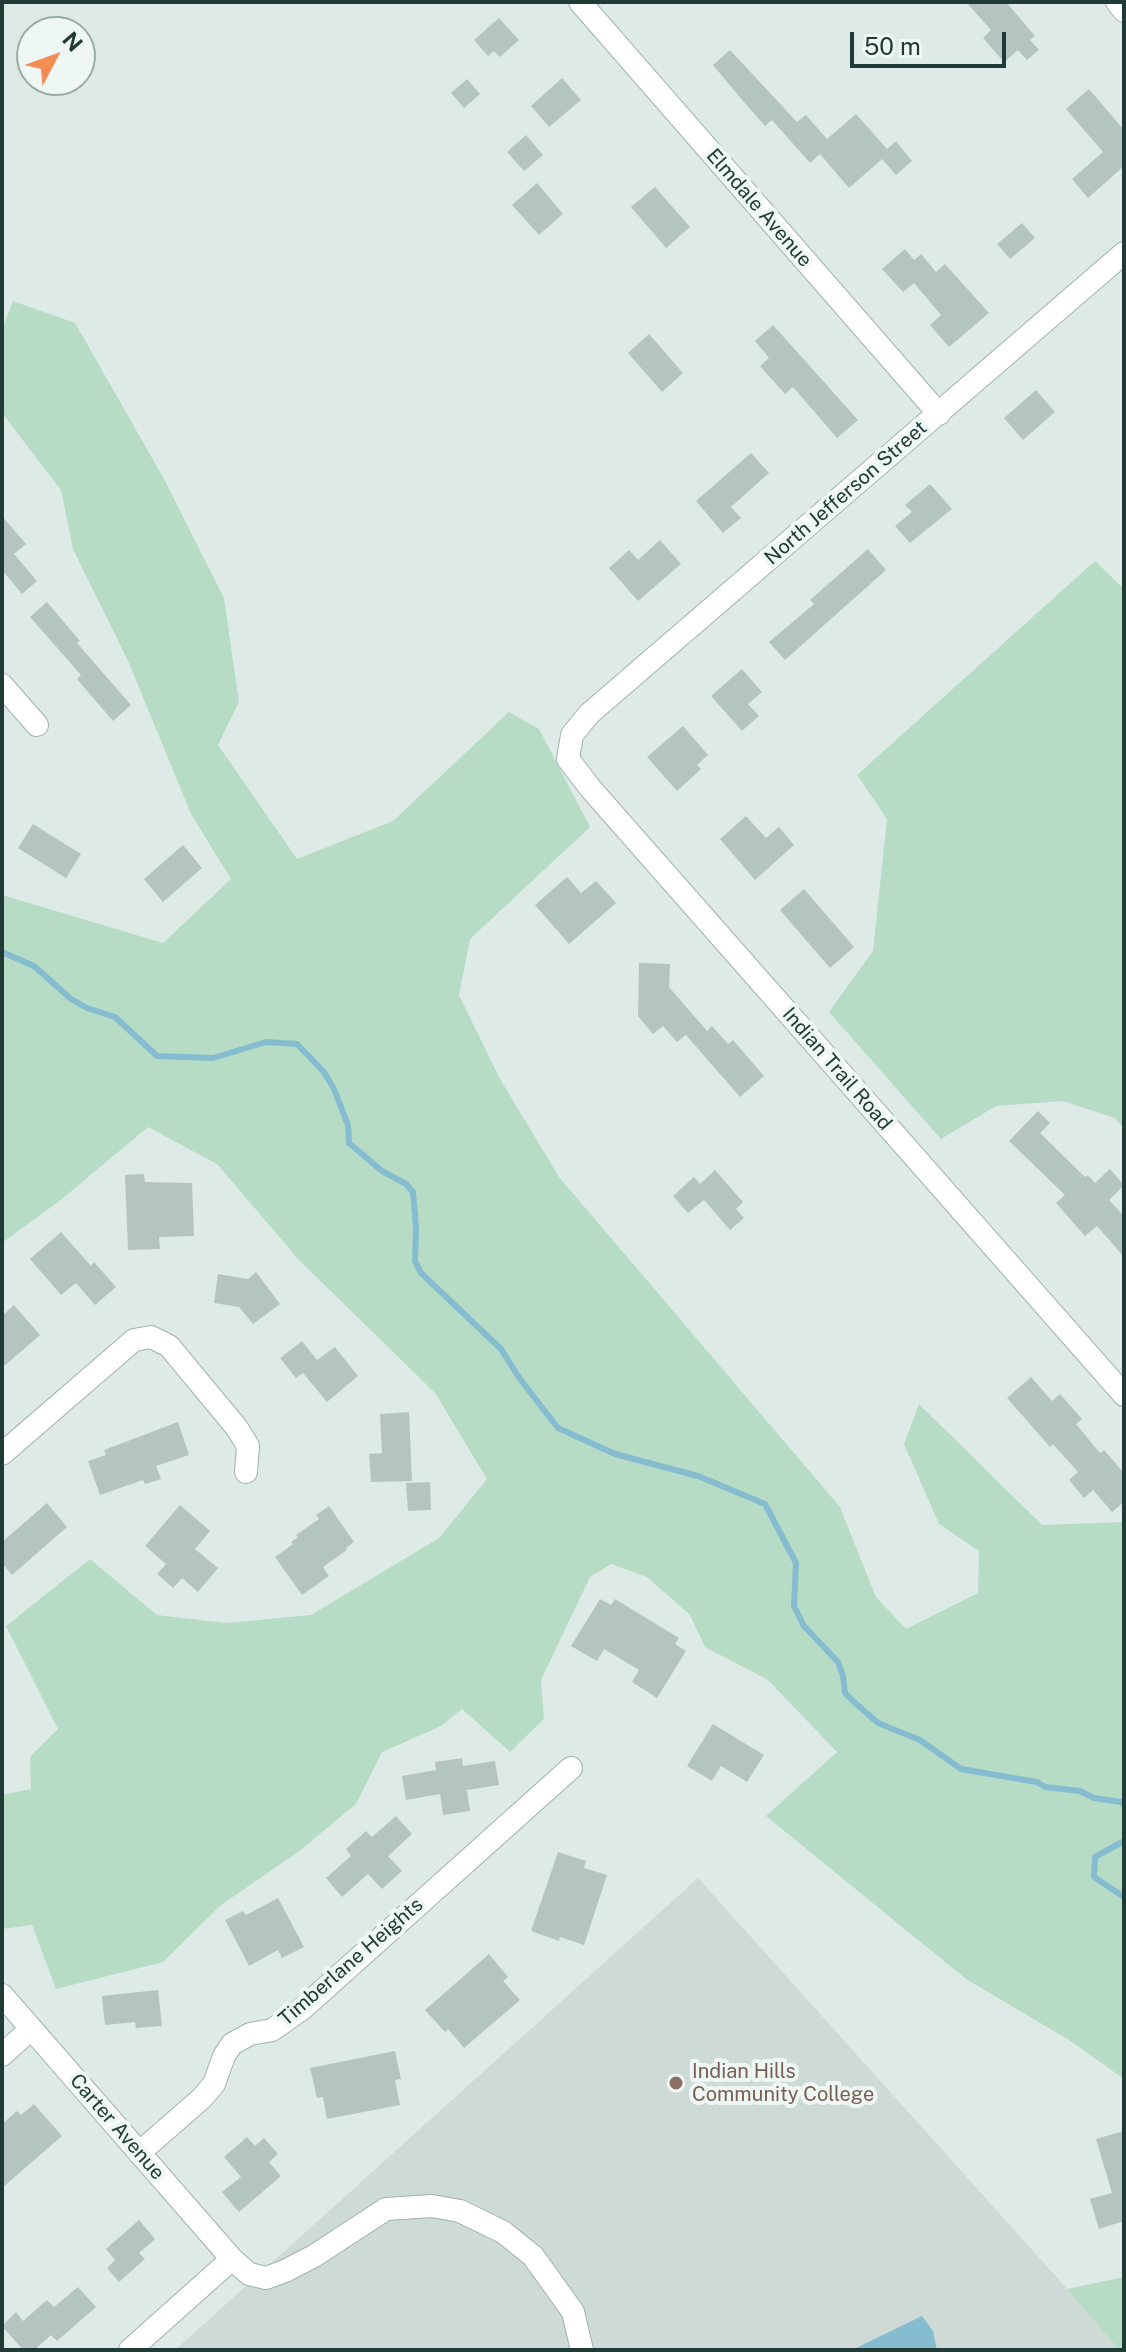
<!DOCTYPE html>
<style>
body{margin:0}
#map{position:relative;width:1126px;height:2352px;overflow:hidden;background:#deeae6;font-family:"Public Sans",sans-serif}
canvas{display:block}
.frame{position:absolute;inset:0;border:4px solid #203a36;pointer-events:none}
.north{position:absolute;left:16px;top:16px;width:80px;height:80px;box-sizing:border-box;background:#eff7f4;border:2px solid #9caba8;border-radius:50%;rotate:49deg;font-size:22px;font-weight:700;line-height:32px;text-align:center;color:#203a36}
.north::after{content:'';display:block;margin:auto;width:28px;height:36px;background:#f28d54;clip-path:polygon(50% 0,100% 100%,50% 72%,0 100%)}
.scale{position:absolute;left:850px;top:32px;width:156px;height:36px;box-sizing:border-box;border:4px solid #203a36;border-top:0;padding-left:10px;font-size:24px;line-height:28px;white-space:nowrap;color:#203a36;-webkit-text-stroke:6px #eff7f4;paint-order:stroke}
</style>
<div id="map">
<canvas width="1126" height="2352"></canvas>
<div class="frame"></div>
<div class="north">N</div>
<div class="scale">50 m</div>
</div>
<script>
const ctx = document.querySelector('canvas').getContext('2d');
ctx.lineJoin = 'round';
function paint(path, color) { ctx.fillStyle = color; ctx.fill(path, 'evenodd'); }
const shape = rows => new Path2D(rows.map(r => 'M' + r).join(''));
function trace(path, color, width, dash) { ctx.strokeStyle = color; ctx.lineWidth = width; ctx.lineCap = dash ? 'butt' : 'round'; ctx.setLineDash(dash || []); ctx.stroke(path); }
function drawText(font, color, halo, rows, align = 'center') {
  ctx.font = font + ' "Public Sans",sans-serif'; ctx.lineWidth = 8; ctx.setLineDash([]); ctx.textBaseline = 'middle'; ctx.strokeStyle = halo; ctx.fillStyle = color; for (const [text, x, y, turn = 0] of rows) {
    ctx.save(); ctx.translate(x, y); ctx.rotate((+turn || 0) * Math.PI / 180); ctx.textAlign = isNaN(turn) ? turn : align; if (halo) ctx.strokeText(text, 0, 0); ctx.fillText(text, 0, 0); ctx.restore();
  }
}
paint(shape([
 [698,1878,1122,2350,175,2350]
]), '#cddad5');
paint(shape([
 [13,301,75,323,164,479,224,598,239,702,218,745,297,859,393,821,509,712,539,729,590,827,470,939,459,995,500,1079,559,1177,840,1507,876,1597,906,1629,978,1593,979,1551,939,1524,904,1444,919,1404,1042,1525,1124,1522,1124,2079,1069,2040,966,1979,766,1816,837,1752,768,1680,705,1647,690,1615,647,1577,611,1564,590,1577,541,1680,544,1719,510,1752,462,1709,441,1726,382,1752,356,1804,298,1852,221,1905,163,1962,56,1989,32,1925,2,1929,2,1795,31,1789,30,1757,58,1729,6,1626,90,1559,157,1615,226,1623,311,1615,439,1538,487,1479,435,1393,299,1260,217,1164,148,1127,62,1199,2,1243,2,895,163,943,231,879,191,814,129,663,73,549,61,490,2,413,2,329],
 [1095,561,1124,589,1124,1129,1115,1118,1063,1101,996,1106,941,1139,829,1012,873,951,887,819,857,775],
 [1124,2277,1124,2350,1120,2350,1067,2289]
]), '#b7dcc5');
paint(shape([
 [922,2316,933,2331,937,2350,852,2350]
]), '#85bcd0');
trace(shape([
 [2,952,34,966,71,999,87,1008,115,1017,157,1056,213,1058,266,1042,297,1044,324,1072,334,1089,348,1125,349,1143,382,1171,406,1184,413,1192,416,1228,415,1261,421,1273,501,1349,520,1379,558,1428,615,1454,698,1476,765,1504,796,1563,794,1606,804,1626,838,1662,843,1676,845,1693,853,1701,878,1723,920,1740,961,1769,1037,1782,1045,1787,1080,1791,1094,1798,1121,1802,1124,1805],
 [1124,1841,1095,1857,1094,1877,1124,1897]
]), '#85bcd0', 6);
paint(shape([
 [966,2,1006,2,1035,36,1030,40,1039,50,1027,60,1018,50,1004,62,983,38,991,30],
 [499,18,519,40,500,57,494,51,488,56,474,40],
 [730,50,797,122,806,115,827,139,856,114,887,149,896,141,912,161,896,175,882,159,849,188,820,154,810,163,772,120,765,126,743,101,713,65],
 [562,78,581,100,549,127,531,106],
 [467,79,480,94,464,108,451,93],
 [1089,89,1124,130,1124,166,1088,198,1072,179,1103,152,1066,109],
 [526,135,543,155,524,171,507,152],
 [537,183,563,214,539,235,512,205],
 [655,187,690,227,666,248,631,207],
 [1022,223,1035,238,1010,259,997,244],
 [905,249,914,260,921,254,936,272,945,264,989,313,949,347,930,325,941,315,914,283,903,292,882,269],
 [773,325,858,420,837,438,793,387,785,394,760,366,769,358,755,341],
 [649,334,683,373,662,392,628,353],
 [1036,390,1055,412,1023,440,1004,418],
 [751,453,769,473,731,507,741,518,723,533,696,501],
 [930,484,952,509,910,543,895,526,912,512,905,505],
 [2,516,26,544,14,554,37,581,22,594,2,570],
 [660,540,681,564,638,601,609,568,629,550,638,560],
 [868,549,886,570,785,660,769,642,814,604,810,600],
 [47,602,80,641,77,643,131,705,113,721,77,679,81,675,30,617],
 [742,669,762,692,748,704,759,716,742,731,711,696],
 [683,726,708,755,697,765,701,769,677,791,647,757],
 [746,816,766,838,779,827,794,845,755,880,720,839],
 [33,824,81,854,66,878,18,848],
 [183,845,202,868,163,902,144,879],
 [567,877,581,893,596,881,616,903,569,944,535,905],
 [804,889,854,947,830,968,780,910],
 [639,963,670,964,669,987,707,1031,712,1026,728,1044,733,1040,764,1076,740,1097,686,1035,677,1042,663,1026,653,1034,638,1016],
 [1038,1111,1050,1123,1040,1133,1085,1177,1088,1175,1095,1183,1110,1169,1124,1185,1109,1200,1124,1216,1124,1257,1097,1226,1085,1236,1056,1203,1065,1195,1009,1141],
 [715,1170,743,1202,736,1209,744,1218,730,1230,704,1200,688,1213,673,1196,694,1177,700,1184],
 [144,1174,145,1182,192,1183,194,1236,159,1237,160,1249,128,1250,125,1175],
 [61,1232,91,1266,94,1262,116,1287,95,1305,76,1283,61,1295,30,1259],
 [256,1272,280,1304,253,1324,239,1307,214,1303,218,1274,248,1279],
 [14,1305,40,1335,2,1368,2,1316],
 [302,1341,317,1360,335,1347,358,1376,327,1402,303,1373,296,1378,280,1358],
 [1031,1377,1052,1401,1060,1394,1082,1419,1076,1424,1100,1453,1104,1450,1124,1473,1124,1502,1112,1512,1093,1490,1084,1498,1069,1480,1078,1472,1053,1444,1050,1447,1007,1398],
 [409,1412,412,1481,371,1482,369,1454,382,1453,380,1414],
 [178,1422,189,1455,156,1466,161,1479,145,1484,143,1480,100,1495,88,1461,106,1455,104,1450],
 [430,1482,431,1510,408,1511,406,1483],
 [47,1503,67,1527,12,1575,2,1563,2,1542],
 [180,1505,210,1531,195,1549,218,1568,198,1592,182,1578,173,1588,157,1574,166,1564,145,1546],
 [329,1506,354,1542,346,1548,347,1550,323,1567,329,1576,302,1595,275,1557,293,1544,291,1542,298,1537,296,1535,319,1519,316,1515],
 [600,1599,611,1605,615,1599,679,1638,675,1644,686,1651,657,1698,632,1682,639,1670,604,1649,597,1661,571,1646],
 [713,1724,764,1755,747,1782,721,1766,712,1781,687,1766],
 [462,1758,463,1766,495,1761,499,1785,467,1790,470,1811,443,1815,440,1794,406,1800,402,1776,436,1770,435,1762],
 [396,1816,412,1834,388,1856,402,1871,382,1889,368,1874,342,1897,326,1878,351,1856,346,1849,366,1831,372,1837],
 [558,1852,586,1861,584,1868,607,1875,584,1945,560,1937,559,1941,531,1931],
 [278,1898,304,1947,282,1958,278,1950,249,1966,225,1920,243,1911,246,1915],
 [489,1954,508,1977,503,1981,520,2000,464,2048,448,2029,445,2032,425,2010],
 [158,1990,162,2026,136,2028,135,2022,105,2025,102,1996],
 [395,2051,401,2079,395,2080,400,2105,327,2119,323,2097,317,2098,310,2068],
 [34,2104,62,2136,2,2188,2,2124,17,2111,21,2115],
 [1124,2131,1124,2221,1099,2229,1090,2199,1112,2193,1096,2139],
 [247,2137,255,2146,264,2138,278,2154,269,2162,281,2176,239,2212,222,2192,241,2177,224,2157],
 [139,2220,155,2239,139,2253,145,2259,119,2282,107,2268,115,2260,106,2249],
 [78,2287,96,2307,57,2341,51,2335,34,2350,23,2350,2,2326,16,2312,23,2321,47,2300,54,2307]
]), '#b4c5bf');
const minor = shape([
 [580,2,939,414],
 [1117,2,1124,11],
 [1124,253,589,714,572,735,568,759,591,789,1124,1395],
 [2,685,37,725],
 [2,1454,134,1340,151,1337,169,1346,237,1428,248,1446,246,1472],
 [2,1995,232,2259,249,2274,266,2278,285,2271,314,2256,386,2209,432,2206,460,2211,503,2232,533,2256,573,2312,582,2350],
 [2,2055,31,2029],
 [139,2153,202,2098,214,2084,224,2056,232,2044,250,2034,272,2030,302,2009,571,1768],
 [130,2350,232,2259]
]);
trace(minor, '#a1b2ae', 24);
trace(minor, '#fff', 22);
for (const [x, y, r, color] of [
 [676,2083,8,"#8d6e63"]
]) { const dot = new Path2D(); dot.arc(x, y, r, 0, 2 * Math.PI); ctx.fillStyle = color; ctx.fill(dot); trace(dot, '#eff7f4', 3); }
drawText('20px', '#203a36', '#eff7f4', [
 ["Elmdale Avenue",759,208,49],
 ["North Jefferson Street",846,493,-41],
 ["Indian Trail Road",837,1069,49],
 ["Timberlane Heights",351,1962,-41],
 ["Carter Avenue",117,2127,49]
]);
drawText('20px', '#785e54', '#eff7f4', [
 ["Indian Hills",692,2072],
 ["Community College",692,2095]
], 'left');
</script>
